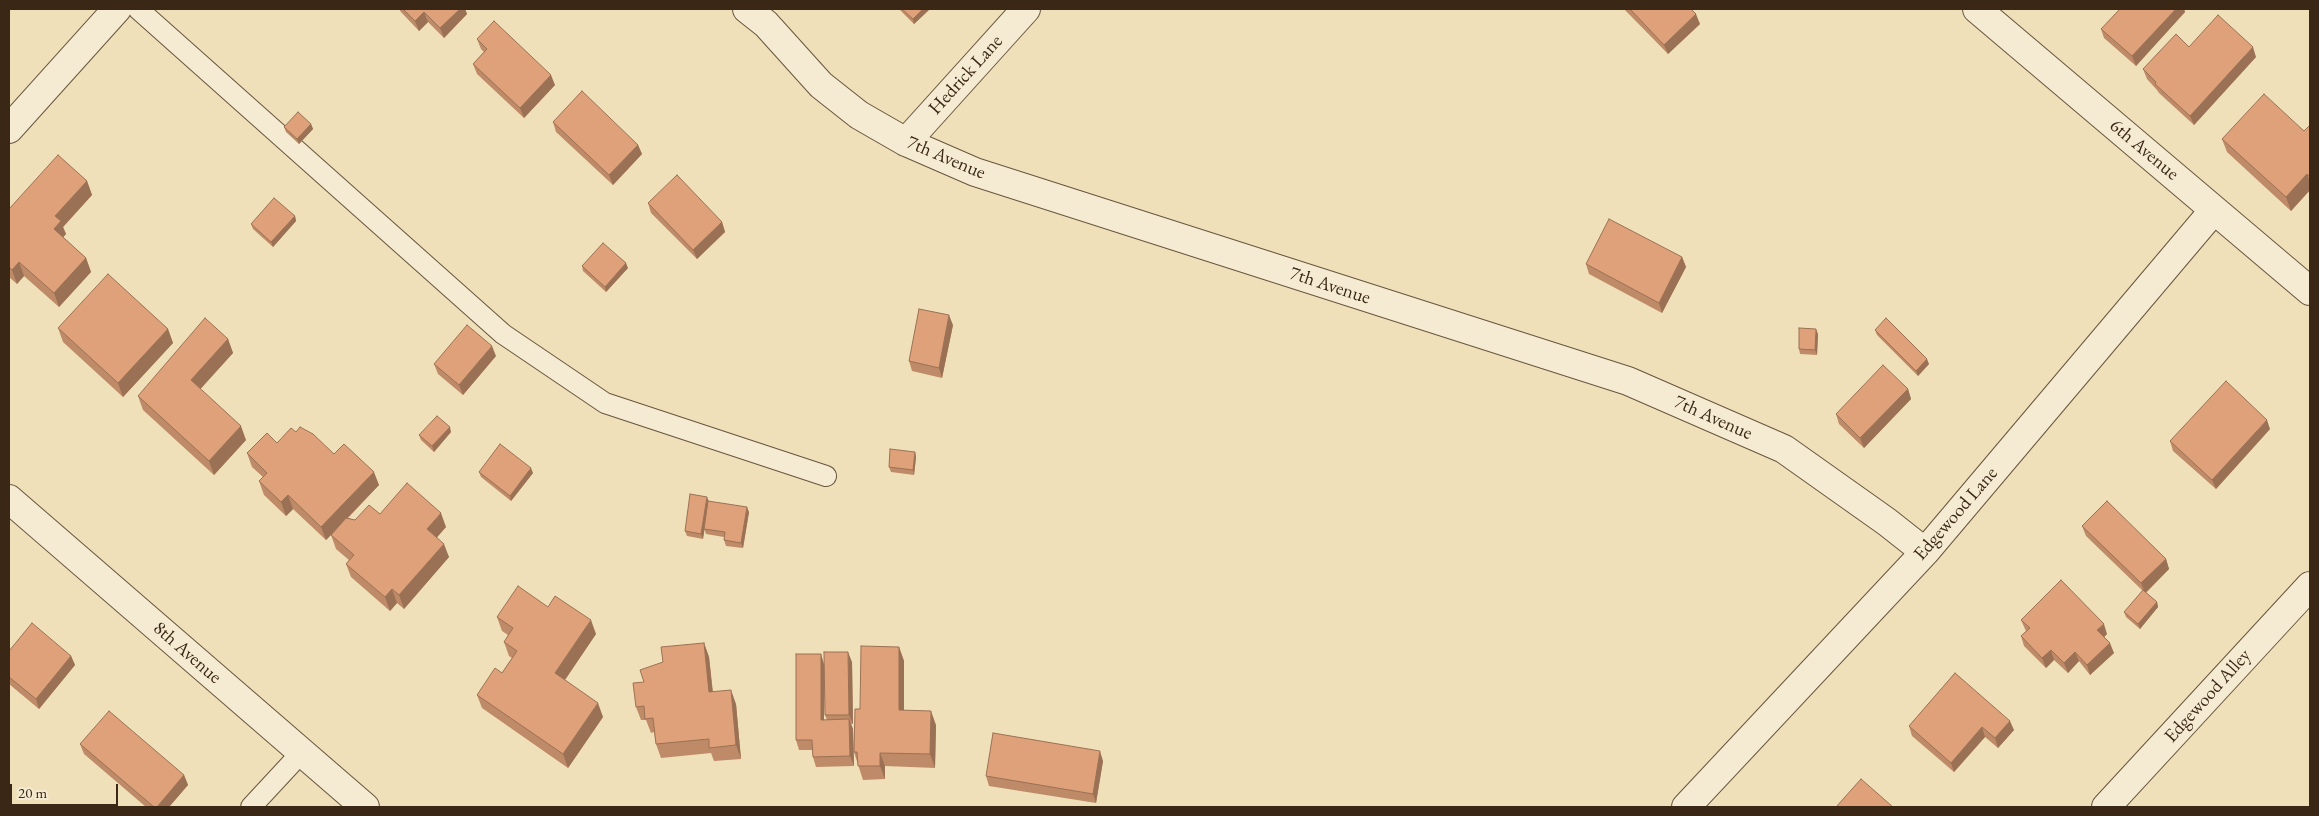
<!DOCTYPE html>
<style>
body{margin:0}
#map{position:relative;width:2319px;height:816px;overflow:hidden;background:#efe0b9;font-family:"EB Garamond",serif}
canvas{display:block}
.frame{position:absolute;inset:0;border:10px solid #3b2715;pointer-events:none}
.scale{position:absolute;left:10px;top:784px;width:108px;height:22px;box-sizing:border-box;border:2px solid #3b2715;border-top:0;padding-left:6px;font-size:15px;line-height:18px;white-space:nowrap;color:#3b2715;-webkit-text-stroke:4px #f5ebd2;paint-order:stroke}
</style>
<div id="map">
<canvas width="2319" height="816"></canvas>
<div class="frame"></div>
<div class="scale">20 m</div>
</div>
<script>
const ctx = document.querySelector('canvas').getContext('2d');
ctx.lineJoin = 'round';
const shape = rows => new Path2D(rows.map(r => 'M' + r).join(''));
function trace(path, color, width, dash) { ctx.strokeStyle = color; ctx.lineWidth = width; ctx.lineCap = dash ? 'butt' : 'round'; ctx.setLineDash(dash || []); ctx.stroke(path); }
function paint(path, color) { ctx.fillStyle = color; ctx.fill(path, 'evenodd'); }
function drawText(font, color, halo, rows, align = 'center') {
  ctx.font = font + ' "EB Garamond",serif'; ctx.lineWidth = 4.5; ctx.setLineDash([]); ctx.textBaseline = 'middle'; ctx.strokeStyle = halo; ctx.fillStyle = color; for (const [text, x, y, turn = 0] of rows) {
    ctx.save(); ctx.translate(x, y); ctx.rotate((+turn || 0) * Math.PI / 180); ctx.textAlign = isNaN(turn) ? turn : align; if (halo) ctx.strokeText(text, 0, 0); ctx.fillText(text, 0, 0); ctx.restore();
  }
}
const lane = shape([
 [138,9,503,334,605,403,826,476],
 [251,807,302,752]
]);
const street = shape([
 [747,9,766,24,821,85,859,115,906,142,975,172,1628,381,1784,449,1887,522,1925,552],
 [1977,9,2310,291],
 [9,129,117,9],
 [906,142,1026,9],
 [9,499,365,807],
 [1686,807,1925,552,2214,210],
 [2106,807,2310,586]
]);
trace(lane, '#68553e', 22);
trace(street, '#68553e', 30);
trace(lane, '#f5ebd2', 20);
trace(street, '#f5ebd2', 28);
paint(shape([
 [399,9,465,9,467,14,444,38,428,22,419,31,401,12],
 [899,9,930,9,914,24],
 [1624,9,1691,9,1700,24,1668,54],
 [2120,9,2184,9,2185,12,2136,66,2104,38,2101,29],
 [477,39,555,85,524,118,477,74,473,64,484,52,481,49],
 [2189,47,2256,57,2194,125,2159,93,2157,90,2147,79,2143,69],
 [553,122,638,145,642,154,613,185,556,132],
 [311,124,313,129,299,144,286,132,284,127],
 [2310,125,2310,190,2291,211,2227,152,2222,139,2304,131],
 [87,181,92,195,63,227,66,234,63,237,86,258,91,272,59,307,24,276,17,284,9,277,9,209],
 [648,203,722,222,725,232,697,259,651,213],
 [295,216,296,221,273,247,253,229,251,224],
 [1682,257,1686,267,1662,313,1589,274,1586,264],
 [582,266,628,268,606,292,583,271],
 [953,325,942,378,912,371,909,361],
 [58,328,168,329,173,343,123,397,63,342],
 [1875,330,1929,364,1918,376,1877,335],
 [1818,334,1817,355,1800,354,1799,349],
 [228,339,233,353,200,389,246,440,214,475,143,410,138,396],
 [496,356,463,395,438,374,434,364],
 [1908,389,1911,399,1864,448,1839,424,1836,414],
 [2270,429,2216,489,2173,451,2170,441],
 [296,432,334,454,379,485,348,518,355,520,380,514,446,527,437,537,449,557,404,609,397,603,390,611,351,577,346,564,349,560,336,549,331,535,326,540,293,509,286,516,264,495,259,481,263,477,252,467,247,453,277,443],
 [451,432,434,452,421,440,419,435],
 [915,452,916,457,914,475,891,472,889,467],
 [479,472,533,473,511,501,481,477],
 [708,501,749,512,743,548,726,546,724,540,724,537,706,534,704,528,703,539,687,536,685,531],
 [2082,526,2166,559,2169,569,2146,593,2157,602,2158,607,2140,629,2126,617,2124,612,2143,591,2086,536],
 [548,607,596,634,565,680,603,717,568,768,482,708,477,695,502,673,512,658,509,656,504,642,508,635,502,631,497,617],
 [2021,620,2107,634,2104,637,2114,653,2090,675,2079,661,2068,673,2054,660,2046,668,2024,646,2021,636,2026,631,2025,629],
 [704,643,709,657,713,692,736,704,741,759,714,761,711,753,661,758,656,744,654,732,651,733,646,720,641,720,636,707,644,682,663,662],
 [899,647,904,661,904,710,936,725,935,768,885,766,885,779,863,780,854,752,860,709],
 [9,651,71,656,75,665,39,709,9,684],
 [852,662,853,724,851,724,853,729,854,766,816,767,813,757,812,750,799,750,796,740,824,664],
 [824,679,825,715,827,720,824,720],
 [1955,673,2014,730,1998,748,1985,737,1954,772,1912,736,1909,726],
 [80,744,184,775,188,785,169,807,146,807,84,754],
 [1103,761,1096,803,989,786,986,776]
]), '#bf8a68');
paint(shape([
 [460,9,465,9,467,14,444,38,440,28],
 [923,9,930,9,914,24,913,19],
 [2176,9,2184,9,2185,12,2136,66,2132,56],
 [424,12,428,22,419,31,415,21],
 [1696,14,1700,24,1668,54,1664,45],
 [2253,47,2256,57,2194,125,2190,116],
 [551,75,555,85,524,118,520,108],
 [311,124,313,129,299,144,297,139],
 [638,145,642,154,613,185,609,175],
 [2307,174,2310,182,2310,190,2291,211,2286,197],
 [87,181,92,195,63,227,66,234,59,242,54,229,55,216],
 [295,216,296,221,273,247,271,242],
 [722,222,725,232,697,259,693,250],
 [1682,257,1686,267,1662,313,1659,303],
 [86,258,91,272,59,307,54,293],
 [19,262,24,276,17,284,12,270],
 [626,263,628,268,606,292,605,287],
 [949,315,953,325,942,378,939,368],
 [168,329,173,343,123,397,118,383],
 [1816,329,1818,334,1817,355,1815,350],
 [228,339,233,353,196,394,191,380],
 [492,346,496,356,463,395,459,385],
 [1927,359,1929,364,1918,376,1916,371],
 [1908,389,1911,399,1864,448,1860,438],
 [2267,420,2270,429,2216,489,2212,480],
 [241,426,246,440,214,475,209,461],
 [450,427,451,432,434,452,432,446],
 [915,452,916,457,914,475,913,470],
 [531,468,533,473,511,501,510,496],
 [374,472,379,485,326,540,321,527],
 [288,495,293,509,286,516,281,502],
 [707,497,709,502,703,539,701,534],
 [747,507,749,512,743,548,741,543],
 [441,513,446,527,432,543,427,529],
 [444,544,449,557,404,609,399,595],
 [2166,559,2169,569,2145,593,2141,583],
 [392,589,397,603,390,611,385,597],
 [2157,602,2158,607,2140,629,2138,624],
 [591,620,596,634,560,687,555,673],
 [2104,624,2107,634,2101,640,2097,630],
 [704,643,709,657,714,706,709,692],
 [2110,643,2114,653,2090,675,2087,665],
 [899,647,904,661,904,723,899,710],
 [2051,650,2054,660,2046,668,2042,658],
 [848,652,852,662,853,724,849,715],
 [2075,652,2079,661,2068,673,2064,663],
 [821,654,824,664,824,729,821,720],
 [71,656,75,665,39,709,36,699],
 [731,690,736,704,741,759,736,745],
 [598,703,603,717,568,768,563,754],
 [931,711,936,725,935,768,930,754],
 [849,719,853,729,854,766,850,756],
 [2010,721,2014,730,1998,748,1995,738],
 [1982,727,1985,737,1954,772,1951,763],
 [1100,751,1103,761,1096,803,1093,794],
 [880,753,885,766,885,779,880,766],
 [184,775,188,785,169,807,157,807]
]), '#9b7155');
const building = shape([
 [403,9,460,9,440,28,424,12,415,21,403,9],
 [902,9,923,9,913,19,902,9],
 [1630,9,1691,9,1696,14,1664,45,1630,9],
 [2120,9,2176,9,2132,56,2101,29,2120,9],
 [2218,15,2253,47,2190,116,2155,84,2156,82,2143,69,2176,34,2189,47,2218,15],
 [494,21,551,75,520,108,473,64,487,49,477,39,494,21],
 [582,91,638,145,609,175,553,122,582,91],
 [2264,94,2304,131,2310,125,2310,177,2307,174,2286,197,2222,139,2264,94],
 [298,112,311,124,297,139,284,127,298,112],
 [58,155,87,181,55,216,61,221,54,229,86,258,54,293,19,262,12,270,9,267,9,209,58,155],
 [677,175,722,222,693,250,648,203,677,175],
 [274,198,295,216,271,242,251,224,274,198],
 [1609,219,1682,257,1659,303,1586,264,1609,219],
 [603,243,626,263,605,287,582,266,603,243],
 [108,274,168,329,118,383,58,328,108,274],
 [919,309,949,315,939,368,909,361,919,309],
 [205,318,228,339,191,380,241,426,209,461,138,396,205,318],
 [1886,318,1927,359,1916,371,1875,330,1886,318],
 [467,325,492,346,459,385,434,364,467,325],
 [1799,328,1816,329,1815,350,1799,349,1799,328],
 [1883,365,1908,389,1860,438,1836,414,1883,365],
 [2226,381,2267,420,2212,480,2170,441,2226,381],
 [437,416,450,427,432,446,419,435,437,416],
 [300,427,313,434,334,454,344,444,374,472,321,527,288,495,281,502,259,481,267,473,247,453,267,433,277,443,291,428,296,432,300,427],
 [500,444,531,468,510,496,479,472,500,444],
 [890,449,915,452,913,470,889,467,890,449],
 [407,483,441,513,427,529,444,544,399,595,392,589,385,597,346,564,354,555,331,535,346,518,355,520,369,505,380,514,407,483],
 [690,494,707,497,701,534,685,531,690,494],
 [708,501,747,507,741,543,724,540,725,532,704,529,708,501],
 [2107,501,2166,559,2141,583,2082,526,2107,501],
 [2061,580,2104,624,2097,630,2110,643,2087,665,2075,652,2064,663,2051,650,2042,658,2021,636,2030,628,2021,620,2061,580],
 [518,586,548,607,555,596,591,620,555,673,598,703,563,754,477,695,495,668,502,673,517,651,504,642,513,628,497,617,518,586],
 [2143,590,2157,602,2138,624,2124,612,2143,590],
 [32,623,71,656,36,699,9,677,9,651,32,623],
 [704,643,709,692,731,690,736,745,709,748,709,739,656,744,653,718,645,719,644,706,636,707,633,683,644,682,640,670,663,662,661,647,704,643],
 [861,646,899,647,899,710,931,711,930,754,880,753,880,766,858,766,857,752,854,752,855,709,860,709,861,646],
 [824,652,848,652,849,715,825,715,824,652],
 [796,654,821,654,821,720,849,719,850,756,813,757,812,740,796,740,796,654],
 [1955,673,2010,721,1995,738,1982,727,1951,763,1909,726,1955,673],
 [109,711,184,775,157,807,154,807,80,744,109,711],
 [993,733,1100,751,1093,794,986,776,993,733],
 [1861,779,1893,807,1836,807,1861,779]
]);
paint(building, '#dea179');
trace(building, '#9b7155', 1);
drawText('19px', '#3b2715', '#f5ebd2', [
 ["Hedrick Lane",966,75,-48],
 ["6th Avenue",2144,150,40],
 ["7th Avenue",946,158,23],
 ["7th Avenue",1330,286,18],
 ["7th Avenue",1713,418,24],
 ["Edgewood Lane",1956,514,-49],
 ["8th Avenue",187,653,41],
 ["Edgewood Alley",2208,696,-48]
]);
</script>
